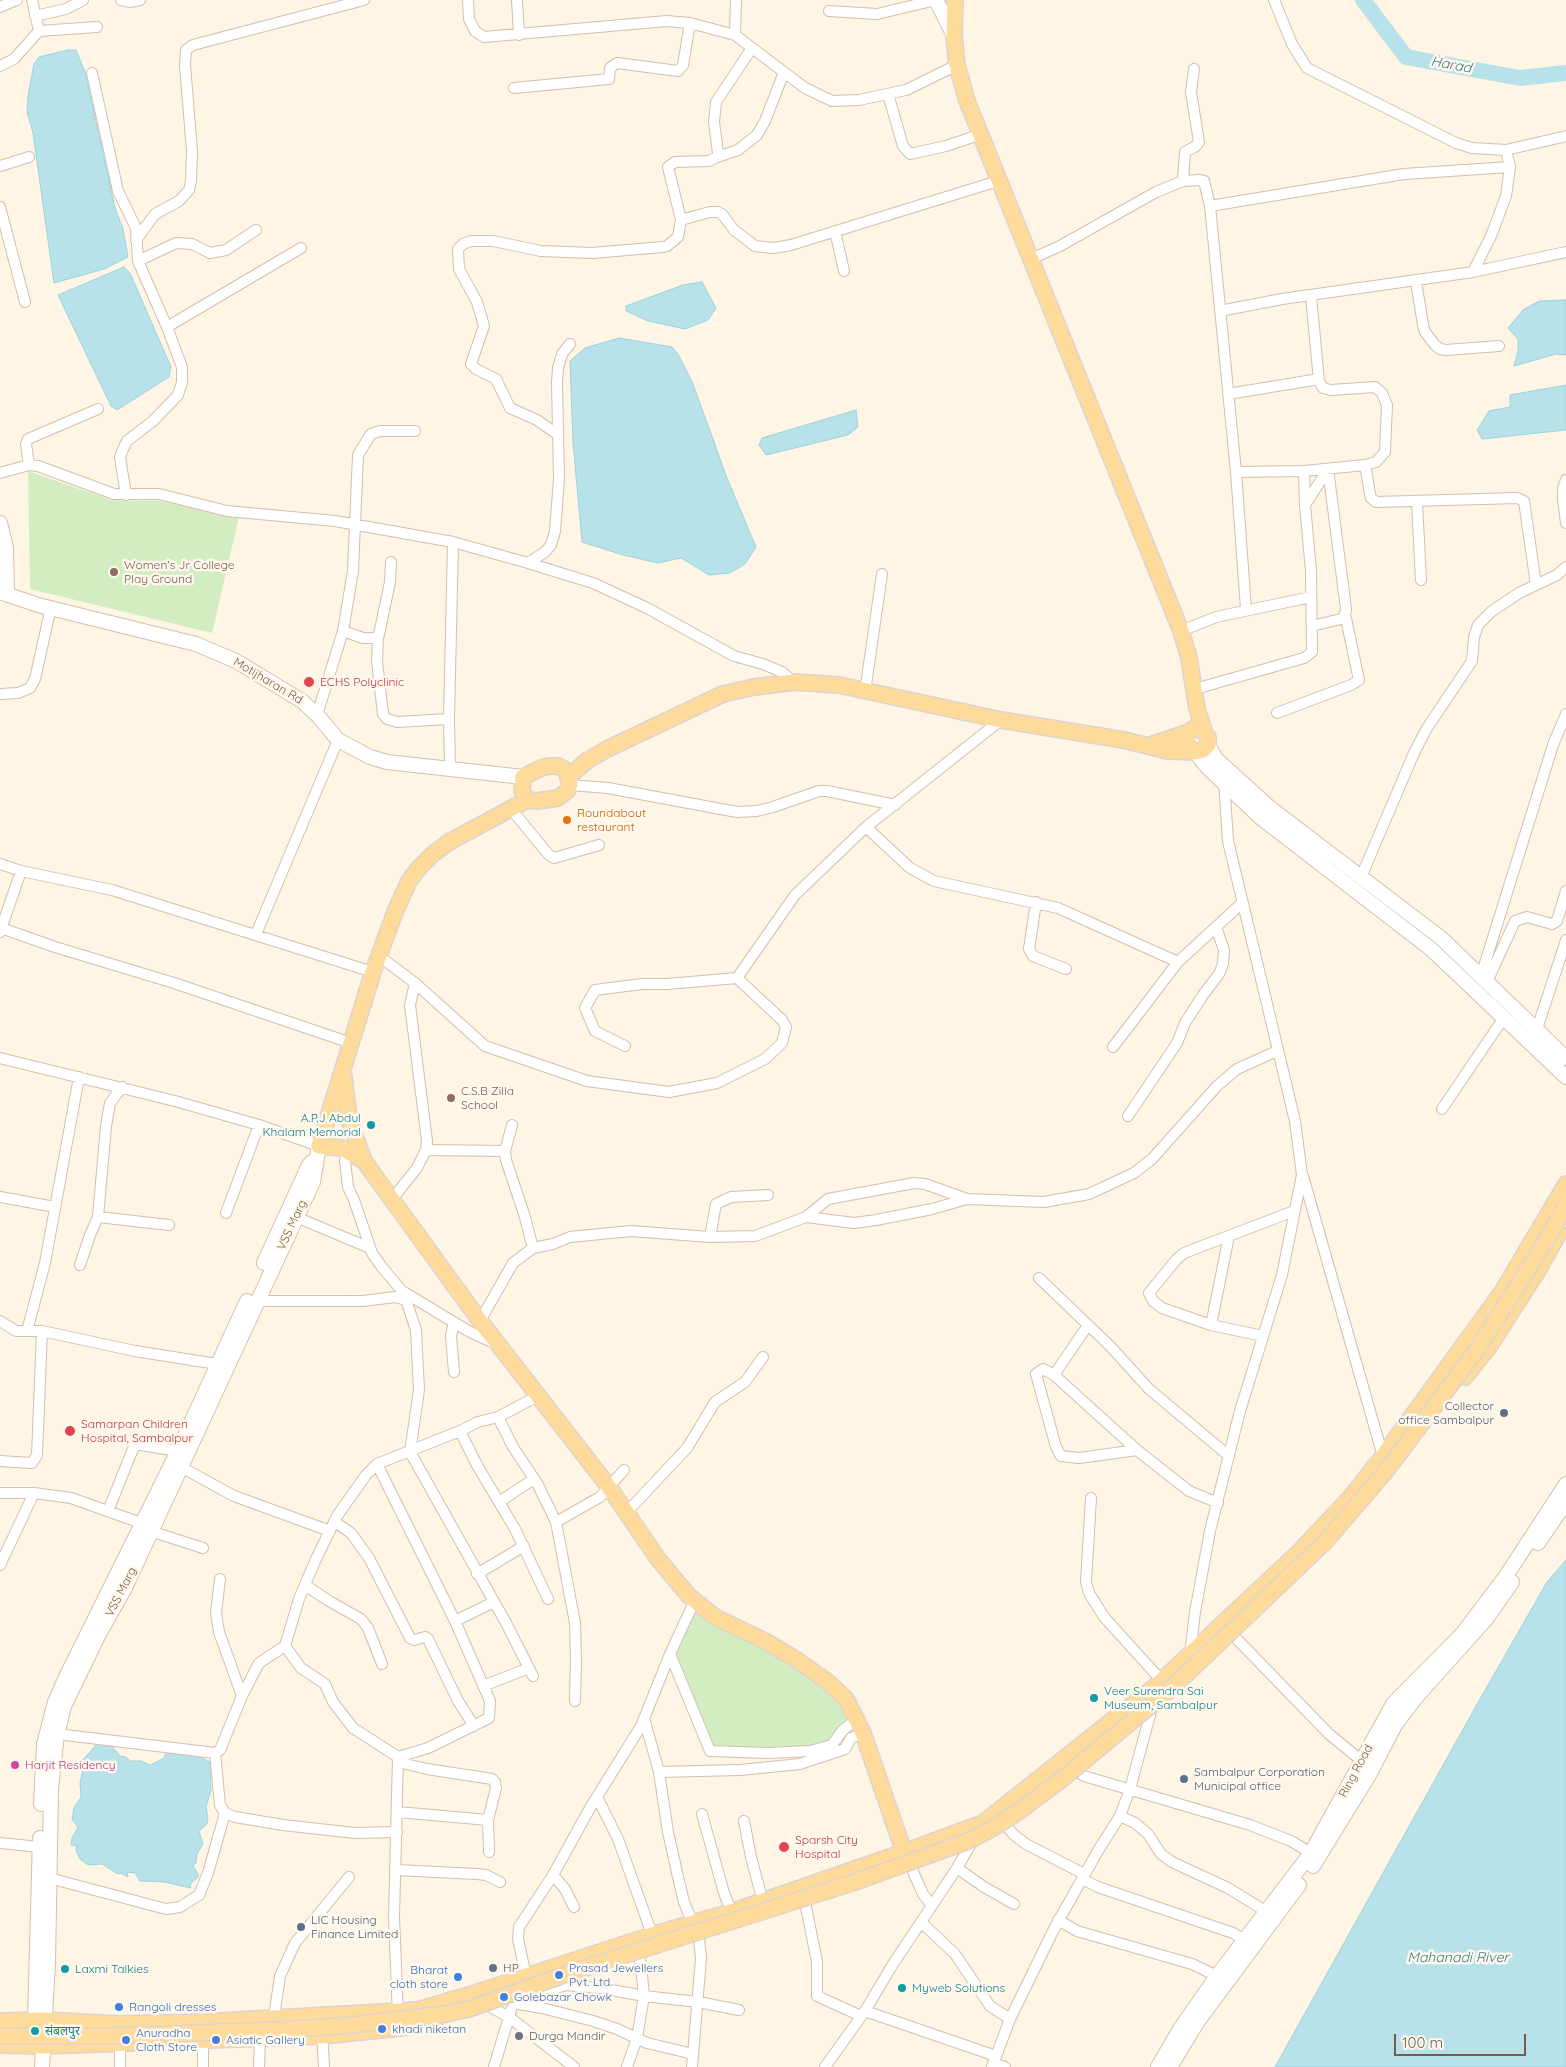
<!DOCTYPE html>
<meta charset="utf-8">
<style>
body{margin:0}
#map{position:relative;width:1566px;height:2067px;overflow:hidden;background:#fef5e5;font-family:Quicksand,sans-serif}
canvas{display:block}
.scale{position:absolute;left:1394px;top:2034px;width:132px;height:22px;box-sizing:border-box;border:2px solid #7a5a48;border-top:0;padding-left:6px;font-size:15px;line-height:18px;white-space:nowrap;color:#7a5a48;-webkit-text-stroke:4px #fff8ed;paint-order:stroke}
</style>
<div id="map">
<canvas width="1566" height="2067"></canvas>
<div class="scale">100 m</div>
</div>
<script>
const ctx = document.querySelector('canvas').getContext('2d');
ctx.lineJoin = 'round';
function paint(path, color) { ctx.fillStyle = color; ctx.fill(path, 'evenodd'); }
const shape = rows => new Path2D(rows.map(r => 'M' + r).join(''));
function trace(path, color, width, dash) { ctx.strokeStyle = color; ctx.lineWidth = width; ctx.lineCap = dash ? 'butt' : 'round'; ctx.setLineDash(dash || []); ctx.stroke(path); }
function drawText(font, color, halo, rows, align = 'center') {
  ctx.font = font + ' Quicksand,"Noto Sans Devanagari",sans-serif'; ctx.lineWidth = 5; ctx.setLineDash([]); ctx.textBaseline = 'middle'; ctx.strokeStyle = halo; ctx.fillStyle = color; for (const [text, x, y, turn = 0] of rows) {
    ctx.save(); ctx.translate(x, y); ctx.rotate((+turn || 0) * Math.PI / 180); ctx.textAlign = isNaN(turn) ? turn : align; if (halo) ctx.strokeText(text, 0, 0); ctx.fillText(text, 0, 0); ctx.restore();
  }
}
paint(shape([
 [28,471,111,500,160,501,239,517,212,633,30,589],
 [695,1610,833,1690,848,1722,839,1729,828,1742,807,1746,714,1748,676,1653]
]), '#d3edc2');
const water = shape([
 [68,50,76,50,85,72,115,208,123,229,128,257,104,269,54,283,33,133,27,112,28,96,34,64,39,57,68,50],
 [124,267,130,273,171,367,169,377,117,410,111,406,58,295,124,267],
 [702,282,716,308,708,320,685,329,648,321,626,311,626,306,683,285,702,282],
 [1566,300,1566,355,1556,354,1514,366,1518,351,1518,339,1508,328,1523,310,1539,301,1566,300],
 [619,338,672,347,678,354,693,384,727,478,756,547,745,564,730,573,709,575,681,558,658,563,623,555,582,542,573,442,570,361,585,348,619,338],
 [1566,385,1566,430,1482,439,1477,430,1489,411,1510,407,1510,395,1566,385],
 [856,410,858,427,848,435,766,455,759,445,762,438,856,410],
 [1566,1560,1566,2067,1275,2067,1476,1706,1547,1582,1566,1560],
 [98,1743,111,1745,120,1756,126,1757,130,1761,141,1761,150,1765,163,1759,167,1752,165,1746,186,1750,210,1762,211,1791,206,1807,208,1819,207,1824,199,1831,203,1844,197,1854,196,1863,193,1866,199,1876,190,1884,191,1888,164,1882,140,1881,135,1873,127,1872,128,1877,121,1873,118,1874,102,1864,88,1865,80,1859,76,1850,77,1846,71,1845,72,1838,78,1827,72,1820,74,1808,81,1797,80,1783,83,1769,81,1762,98,1743]
]);
paint(water, '#b8e2ea');
trace(water, '#9dd2dc', 1);
trace(shape([
 [1363,0,1406,57,1520,78,1566,73]
]), '#b8e2ea', 16);
const street = shape([
 [32,0,39,31],
 [121,0,130,2,140,0],
 [468,0,469,19,475,31,484,37,667,21,690,23,735,35,805,88,832,101,859,100,906,90,957,65],
 [517,0,519,35],
 [1274,0,1292,44,1307,68,1456,143,1472,148,1506,150,1566,136],
 [0,7,17,0],
 [829,11,877,14,936,0],
 [35,16,66,9,83,0],
 [735,35,736,0],
 [0,66,14,59,39,31,97,27],
 [92,73,118,191,136,228,138,261,167,327,182,367,182,382,178,395,153,421,127,441,124,447,120,457,126,495],
 [514,88,609,79,610,68,617,63,678,71,683,65,690,23],
 [888,94,903,146,910,154,946,146,979,135],
 [717,157,738,150,757,135,765,121,784,72],
 [0,166,29,157],
 [1183,181,1185,152,1196,146,1199,142,1191,92,1194,69],
 [1210,206,1404,174,1510,167],
 [0,207,25,302],
 [681,220,668,167,675,162,709,161,717,157,718,153,714,122,716,102,752,48],
 [835,231,844,271],
 [136,240,155,214,179,201,189,190,191,181,192,151,185,65,186,50,193,45,364,0],
 [1031,259,1060,246,1156,192,1183,181,1199,180,1204,181,1210,206,1236,472,1246,609],
 [138,261,176,243,192,244,210,253,226,250,256,230],
 [1473,272,1491,236,1506,196,1510,167,1506,150],
 [1416,281,1423,325,1425,332,1435,345,1440,349,1446,350,1499,346],
 [1220,311,1282,299,1473,272,1566,252],
 [167,327,301,248],
 [1228,394,1319,379],
 [557,434,537,420,510,408,496,379,476,369,471,364,484,326,477,302,459,269,458,249,463,244,471,241,493,241,541,251,592,253,663,247,667,246,678,237,681,220,710,212,718,212,722,214,734,230,755,246,773,248,791,245,998,181],
 [29,465,26,444,28,439,98,409],
 [1365,465,1370,494,1371,498,1376,502,1517,498,1524,501,1536,585],
 [1236,472,1304,471,1365,465,1376,462,1385,452,1387,405,1382,393,1375,387,1331,390,1323,388,1319,381,1311,296],
 [0,473,29,465,38,466,114,494,159,494,227,511,335,521,453,542,528,563,545,552,551,545,555,531,559,479,557,383,558,368,562,354,570,344],
 [1566,480,1563,488,1563,499,1566,523],
 [1417,502,1421,580],
 [1305,505,1328,469],
 [391,562,390,582,378,639,377,661,383,714,387,719,397,722,449,719],
 [528,563,593,583,647,608,734,656,763,664,782,672,794,682],
 [1312,626,1341,619,1345,614,1346,609,1328,469],
 [343,631,363,638,378,638],
 [1181,631,1216,617,1311,597],
 [1195,689,1304,658,1312,652,1311,571,1305,505,1304,471],
 [865,692,882,574],
 [0,694,18,693,30,688,35,679,51,607],
 [1277,713,1351,685,1359,680,1345,614],
 [317,715,343,631,353,571,358,455,371,434,380,431,415,431],
 [450,768,449,719,453,542],
 [570,785,608,788,737,812,757,811,773,807,819,791,827,791,895,805],
 [511,809,548,854,554,858,599,845],
 [866,827,910,868,934,881,1058,908,1178,962],
 [0,864,21,871,112,890,373,972],
 [1361,877,1414,753,1427,728,1472,661,1474,637,1478,625,1492,611,1519,593,1557,575,1566,567],
 [1036,902,1029,949,1033,956,1066,969],
 [1,928,55,947,174,983,351,1043],
 [0,932,21,871],
 [256,934,338,740],
 [379,956,415,983,485,1046,587,1081,669,1092,717,1083,765,1059,782,1043,786,1027,782,1020,737,978,795,895,866,827,1001,720],
 [1481,976,1553,745,1566,714],
 [1487,982,1515,921,1527,917,1552,924,1557,921,1566,891],
 [1537,1029,1566,940],
 [625,1046,595,1031,585,1008,595,990,642,984,667,984,737,978],
 [1113,1047,1178,962,1242,903],
 [0,1058,175,1101,259,1125,319,1146],
 [1442,1109,1503,1019],
 [1128,1116,1177,1043,1185,1023,1203,995,1219,974,1223,964,1224,950,1216,927],
 [512,1125,505,1151,506,1160,524,1214,533,1248,553,1244,570,1237,631,1231,710,1237,755,1236,806,1217,828,1199,914,1183,925,1184,967,1199,1044,1202,1089,1194,1134,1173,1152,1159,1217,1086,1237,1069,1277,1051],
 [426,1150,505,1151],
 [348,1151,345,1161,348,1187,354,1200,372,1253,381,1266,402,1291,470,1332,494,1343],
 [1303,1176,1384,1460],
 [0,1197,55,1207],
 [393,1198,417,1168,426,1150,427,1141,410,1005,415,983],
 [226,1213,259,1125],
 [98,1217,169,1225],
 [296,1217,370,1248],
 [806,1217,854,1223,876,1220,932,1209,967,1199],
 [710,1237,716,1204,731,1197,768,1195],
 [80,1265,90,1235,98,1217,106,1126,110,1103,122,1087],
 [1039,1278,1110,1346,1149,1389,1229,1456],
 [406,1300,416,1330,419,1390,410,1452,506,1623,533,1676],
 [257,1301,363,1301,395,1297,406,1300,412,1297],
 [0,1321,16,1331,42,1331,135,1351,217,1364],
 [480,1321,513,1263,533,1248],
 [1211,1325,1229,1236],
 [27,1331,45,1263,79,1077],
 [1263,1336,1211,1325,1162,1308,1153,1301,1149,1293,1176,1260,1184,1253,1294,1211],
 [454,1372,451,1336,454,1322],
 [1054,1375,1088,1325],
 [498,1417,513,1447,537,1483,556,1522,575,1623,576,1660,575,1701],
 [460,1431,478,1467,515,1529,548,1599],
 [1137,1450,1079,1458,1061,1456,1056,1447,1036,1374,1043,1369,1054,1375,1137,1450,1189,1491,1218,1503],
 [0,1461,32,1463,37,1455,42,1331],
 [377,1464,455,1621,490,1701,489,1718,428,1748,398,1757,353,1728,333,1702,325,1684,301,1668,285,1646,299,1599,316,1559,337,1516,366,1475,377,1464,460,1431,478,1422,498,1417,538,1396],
 [181,1467,234,1496,330,1531],
 [0,1493,34,1493,71,1498,141,1523],
 [1091,1498,1086,1582,1089,1593,1104,1617,1162,1681],
 [499,1502,534,1479],
 [108,1511,135,1444,178,1451],
 [626,1513,687,1448,715,1402,745,1382,763,1357],
 [335,1522,351,1533,369,1558,410,1638,414,1640,425,1637,428,1639,458,1701,474,1726],
 [556,1522,600,1497,624,1470],
 [150,1531,203,1548],
 [0,1565,34,1493],
 [477,1574,524,1546],
 [220,1579,216,1613,219,1632,242,1696],
 [305,1585,329,1601,361,1619,368,1628,382,1664],
 [455,1621,494,1602],
 [1227,1629,1329,1734,1362,1761],
 [670,1654,710,1751,768,1753,810,1751,832,1745,842,1731,857,1719],
 [1190,1655,1195,1612,1210,1531,1240,1411,1282,1275,1302,1175,1295,1121,1228,841,1224,780],
 [483,1686,529,1668],
 [644,1718,659,1772],
 [57,1734,215,1753,220,1750,242,1696,259,1663,285,1646],
 [215,1753,220,1805,225,1813,235,1817,283,1825,355,1833,397,1832],
 [398,1757,394,1917,398,2016],
 [398,1762,427,1769,492,1779,495,1782,496,1788,488,1820,489,1852],
 [1071,1767,1084,1776,1250,1825,1291,1841,1311,1853],
 [597,1797,618,1839,654,1940],
 [398,1812,488,1820],
 [702,1814,724,1893,733,1916],
 [1120,1816,1135,1823,1148,1834,1161,1854,1172,1862,1228,1888,1267,1912],
 [744,1821,751,1857,764,1906],
 [1006,1826,1014,1835,1026,1844,1084,1874],
 [0,1843,40,1847],
 [907,1858,923,1894,932,1906],
 [957,1868,984,1887,1014,1904],
 [396,1870,477,1874,486,1875,500,1882],
 [553,1875,565,1889,574,1907],
 [49,1878,166,1909,180,1907,199,1895,208,1873,225,1813],
 [1082,1879,1098,1887,1233,1933,1244,1940],
 [803,1892,817,1962,817,1996,861,2016],
 [1058,1920,1077,1931,1192,1964,1217,1976],
 [921,1922,955,1954,990,2006,1010,2019],
 [526,1976,518,1939,519,1927,553,1875,590,1808,641,1726,670,1654,694,1602],
 [541,1977,546,1991,566,1985,601,1988,644,1996,698,2002,739,2010],
 [481,2002,509,2017,574,2067],
 [513,2003,542,2008,593,2021,617,2029,647,2043,693,2054],
 [865,2011,996,2056],
 [274,2017,280,1976,295,1943,349,1877],
 [322,2031,324,2067],
 [203,2041,203,2067],
 [120,2043,120,2067],
 [993,2063,1005,2067],
 [259,2067,260,2038],
 [494,2067,511,2010],
 [627,2067,637,2038,644,1996,641,1965,637,1946],
 [692,2067,701,1958,699,1939,684,1902,678,1877,668,1832,659,1772,740,1770,800,1764,845,1749,851,1738,863,1733],
 [825,2067,865,2011,893,1964,957,1868,975,1837],
 [992,2067,1010,2019,1055,1927,1099,1849,1120,1816,1130,1789,1153,1704]
]);
const secondary = shape([
 [936,0,954,36],
 [0,523,6,548,7,594],
 [0,592,38,605,196,644,236,661,302,701,319,717,338,740,370,757,387,762,523,777],
 [1208,745,1216,759,1269,807,1441,938,1566,1058],
 [1195,752,1208,768,1261,818,1431,949,1566,1077],
 [264,1263,309,1165,313,1161],
 [1538,1543,1566,1502],
 [41,1804,44,1744,55,1702,66,1677,178,1451,247,1301],
 [1313,1866,1369,1775,1395,1725,1418,1695,1487,1618,1512,1582],
 [35,2021,40,1838],
 [42,2067,48,1963,51,1789,57,1734,64,1706,100,1632,125,1588,313,1182,319,1146],
 [1158,2067,1180,2029,1217,1976,1311,1853,1393,1704,1463,1633,1506,1576,1566,1484],
 [1170,2067,1198,2021,1299,1885]
]);
const primary = shape([
 [955,0,954,36,957,65,967,101,1181,631,1189,658,1197,709,1204,730],
 [1150,745,1189,732],
 [549,766,558,766,566,770,570,785,567,791,558,798,537,801,527,800,522,791,523,777,541,768,549,766],
 [569,776,588,760,607,749,723,694,754,687,794,682,839,685,1001,720,1124,740,1168,751,1195,752,1203,750,1208,745,1208,737,1201,729,1192,729,1186,735,1185,742,1192,751],
 [527,800,449,842,433,854,418,869,409,881,395,912,373,972,319,1146,342,1148,364,1161,480,1321,609,1487,658,1559,689,1596,715,1617,765,1641,797,1660,828,1682,846,1699,863,1733,904,1852],
 [344,1077,349,1119,364,1161],
 [1465,1377,1489,1347,1537,1272,1559,1233],
 [0,2021,44,2020,119,2024,202,2022,418,2010,469,1995,652,1935,731,1912,904,1852,983,1823,1158,1684,1300,1551,1349,1499,1383,1456,1502,1292,1566,1184],
 [0,2045,43,2046,322,2036,399,2028,435,2022]
]);
trace(street, '#d4bead', 12);
trace(secondary, '#d7beaa', 16);
trace(primary, '#dcd4cf', 18);
trace(street, '#fff', 10);
trace(secondary, '#fff', 14);
trace(primary, '#ffdb9b', 15);
const primaryBridge = shape([
 [0,2036,106,2036,280,2030,352,2025,446,2014,469,2009,575,1971,855,1882,968,1841,995,1827,1018,1812,1061,1780,1173,1687,1326,1541,1386,1471,1476,1351,1541,1249,1566,1206]
]);
trace(primaryBridge, '#dcd4cf', 18, []);
trace(primaryBridge, '#ffdb9b', 15);
for (const [x, y, r, color] of [
 [114,572,5,"#8d6e63"],
 [309,682,6,"#e0444e"],
 [567,820,5,"#e8710a"],
 [451,1098,5,"#8d6e63"],
 [371,1125,5,"#0f9aa8"],
 [1504,1413,5,"#5c6f8a"],
 [70,1431,6,"#e0444e"],
 [1094,1698,5,"#0f9aa8"],
 [15,1765,5,"#d1479c"],
 [1184,1779,5,"#5c6f8a"],
 [784,1847,6,"#e0444e"],
 [301,1927,5,"#5c6f8a"],
 [493,1968,5,"#5c6f8a"],
 [65,1969,5,"#0f9aa8"],
 [559,1975,5,"#3f7fe0"],
 [458,1977,5,"#3f7fe0"],
 [902,1988,5,"#0f9aa8"],
 [504,1997,5,"#3f7fe0"],
 [119,2007,5,"#3f7fe0"],
 [382,2029,5,"#3f7fe0"],
 [35,2031,5,"#0f9aa8"],
 [519,2036,5,"#6b7280"],
 [126,2040,5,"#3f7fe0"],
 [216,2040,5,"#3f7fe0"]
]) { const dot = new Path2D(); dot.arc(x, y, r, 0, 2 * Math.PI); ctx.fillStyle = color; ctx.fill(dot); trace(dot, '#fff8ed', 2); }
drawText('12px', '#785e54', '#fff8ed', [
 ["Women's Jr College",124,565],
 ["Play Ground",124,579],
 ["C.S.B Zilla",461,1091],
 ["School",461,1105]
], 'left');
drawText('12px', '#7a5a48', '#fff8ed', [
 ["Motijharan Rd",268,681,31],
 ["VSS Marg",292,1225,-65],
 ["VSS Marg",121,1592,-63],
 ["Ring Road",1356,1771,-62]
]);
drawText('12px', '#be3a42', '#fff8ed', [
 ["ECHS Polyclinic",320,682],
 ["Samarpan Children",81,1424],
 ["Hospital, Sambalpur",81,1438],
 ["Sparsh City",795,1840],
 ["Hospital",795,1854]
], 'left');
drawText('12px', '#c56008', '#fff8ed', [
 ["Roundabout",577,813],
 ["restaurant",577,827]
], 'left');
drawText('12px', '#0d838f', '#fff8ed', [
 ["A.P.J Abdul",361,1118,"right"],
 ["Khalam Memorial",361,1132,"right"],
 ["Veer Surendra Sai",1104,1691],
 ["Museum, Sambalpur",1104,1705],
 ["Laxmi Talkies",75,1969],
 ["Myweb Solutions",912,1988],
 ["संबलपुर",45,2031]
], 'left');
drawText('12px', '#4e5e75', '#fff8ed', [
 ["Collector",1494,1406,"right"],
 ["office Sambalpur",1494,1420,"right"],
 ["Sambalpur Corporation",1194,1772],
 ["Municipal office",1194,1786],
 ["LIC Housing",311,1920],
 ["Finance Limited",311,1934],
 ["HP",503,1968]
], 'left');
drawText('12px', '#b23c85', '#fff8ed', [
 ["Harjit Residency",25,1765]
], 'left');
drawText('12px', '#366cbe', '#fff8ed', [
 ["Prasad Jewellers",569,1968],
 ["Pvt. Ltd.",569,1982],
 ["Bharat",448,1970,"right"],
 ["cloth store",448,1984,"right"],
 ["Golebazar Chowk",514,1997],
 ["Rangoli dresses",129,2007],
 ["khadi niketan",392,2029],
 ["Anuradha",136,2033],
 ["Cloth Store",136,2047],
 ["Asiatic Gallery",226,2040]
], 'left');
drawText('12px', '#5b616d', '#fff8ed', [
 ["Durga Mandir",529,2036]
], 'left');
drawText('italic 14px', '#3c7b87', '#fff8ed', [
 ["Harad",1451,65,10],
 ["Mahanadi River",1458,1958]
]);
</script>
